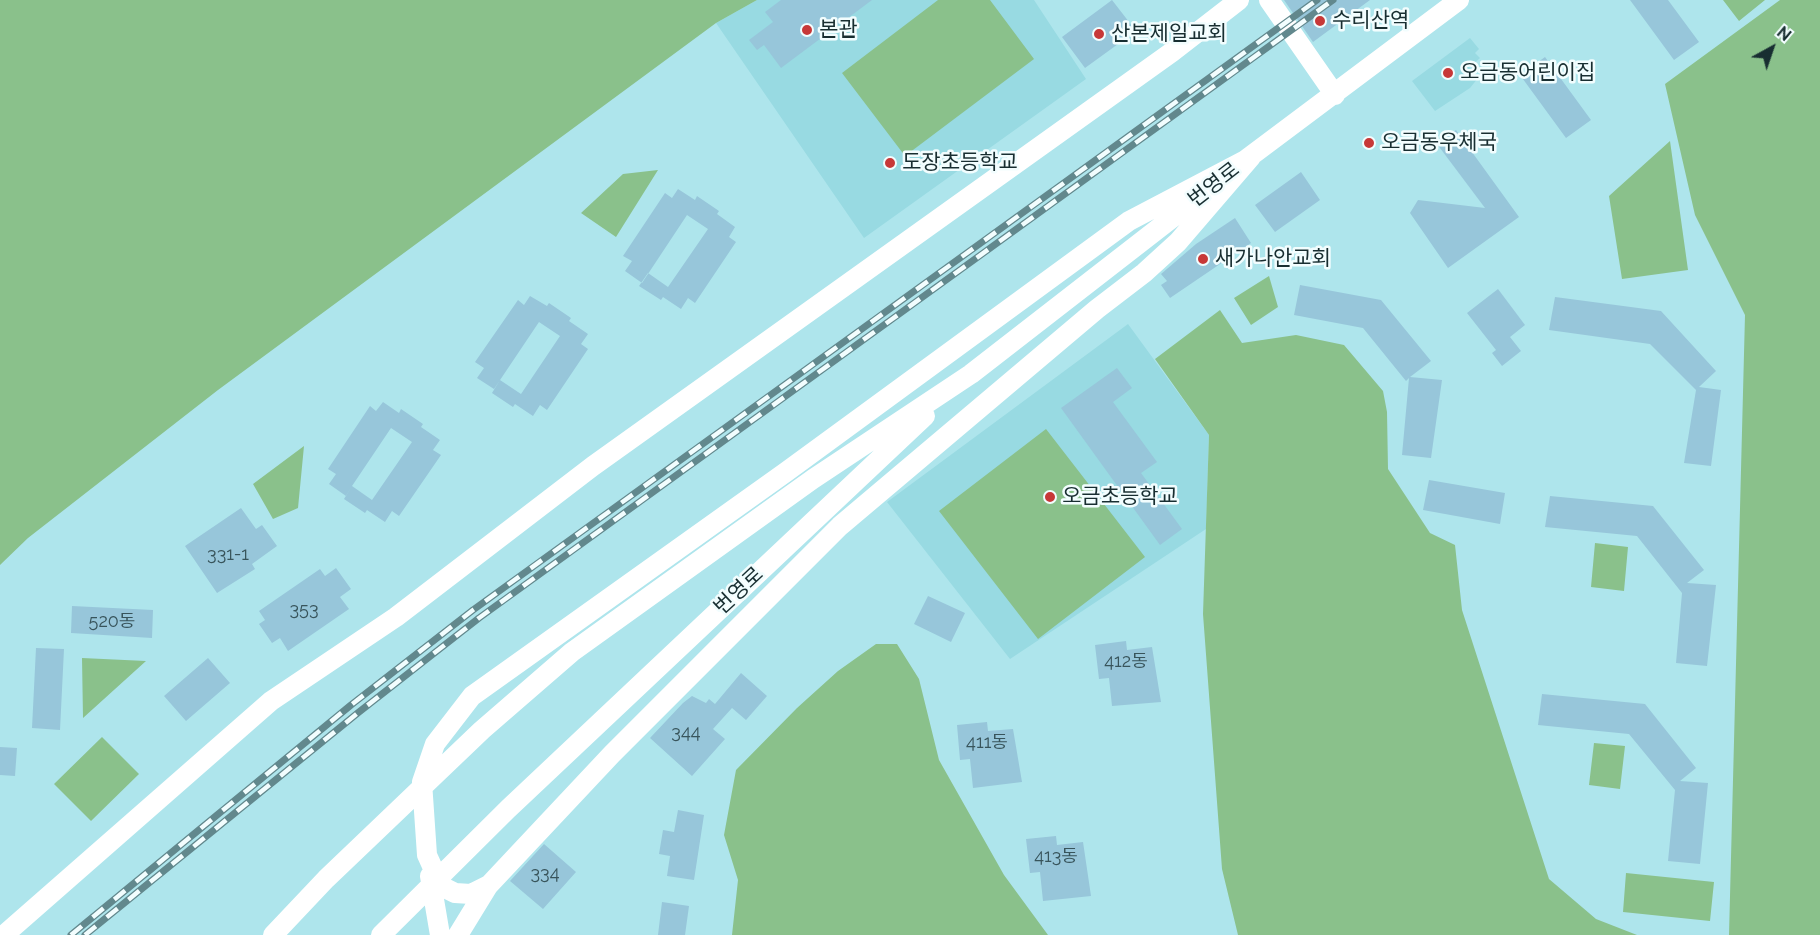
<!DOCTYPE html>
<meta charset="utf-8">
<style>
body{margin:0}
#map{position:relative;width:1820px;height:935px;overflow:hidden;background:#aee5ec;font-family:Raleway,sans-serif}
canvas{display:block}
.north{position:absolute;left:1742px;top:18px;width:60px;height:60px;-webkit-text-stroke:4px #f2fdfe;paint-order:stroke;rotate:40deg;font-size:16px;font-weight:700;line-height:24px;text-align:center;color:#182e31}
.north::after{content:'';display:block;margin:auto;width:21px;height:27px;background:#182e31;clip-path:polygon(50% 0,100% 100%,50% 72%,0 100%)}
</style>
<div id="map">
<canvas width="1820" height="935"></canvas>
<div class="north">N</div>
</div>
<script>
const ctx = document.querySelector('canvas').getContext('2d');
ctx.lineJoin = 'round';
function paint(path, color) { ctx.fillStyle = color; ctx.fill(path, 'evenodd'); }
const shape = rows => new Path2D(rows.map(r => 'M' + r).join(''));
function trace(path, color, width, dash) { ctx.strokeStyle = color; ctx.lineWidth = width; ctx.lineCap = dash ? 'butt' : 'round'; ctx.setLineDash(dash || []); ctx.stroke(path); }
function drawText(font, color, halo, rows, align = 'center') {
  ctx.font = font + ' Raleway,"Noto Sans KR",sans-serif'; ctx.lineWidth = 5; ctx.setLineDash([]); ctx.textBaseline = 'middle'; ctx.strokeStyle = halo; ctx.fillStyle = color; for (const [text, x, y, turn = 0] of rows) {
    ctx.save(); ctx.translate(x, y); ctx.rotate((+turn || 0) * Math.PI / 180); ctx.textAlign = isNaN(turn) ? turn : align; if (halo) ctx.strokeText(text, 0, 0); ctx.fillText(text, 0, 0); ctx.restore();
  }
}
paint(shape([
 [757,0,1034,0,1086,79,864,238,716,23],
 [1470,38,1479,49,1475,53,1480,58,1469,68,1478,78,1470,88,1435,111,1412,81],
 [1128,324,1209,435,1206,529,1010,659,887,502]
]), '#98dae2');
paint(shape([
 [0,0,757,0,716,23,218,390,28,538,0,565],
 [938,0,990,0,1034,59,905,156,842,73],
 [1723,0,1765,0,1739,21],
 [1780,0,1820,0,1820,935,1729,935,1745,315,1695,215,1665,84],
 [1670,141,1688,270,1622,279,1609,196],
 [658,170,616,237,581,213,623,174],
 [1269,276,1278,307,1251,325,1234,298],
 [1220,310,1242,343,1296,335,1344,345,1383,391,1387,412,1388,469,1430,533,1455,545,1462,610,1549,879,1596,919,1637,935,1238,935,1222,869,1203,614,1209,435,1155,359],
 [1046,429,1145,557,1038,639,939,511],
 [304,446,298,508,273,519,253,484],
 [1595,543,1628,547,1624,591,1591,587],
 [876,644,897,644,919,679,939,760,1004,875,1048,935,732,935,738,880,724,835,736,770,797,708,838,671],
 [82,658,146,661,83,718],
 [102,737,139,774,91,821,54,784],
 [1594,743,1625,746,1620,789,1589,785],
 [1626,873,1714,882,1710,921,1623,912]
]), '#8ac18b');
paint(shape([
 [781,0,872,0,781,68,764,45,757,50,749,40,773,22,765,12],
 [1112,0,1136,31,1085,68,1062,37],
 [1284,0,1370,0,1313,42],
 [1630,0,1668,0,1699,42,1674,60],
 [1545,57,1591,120,1566,138,1520,75],
 [1456,130,1519,217,1448,268,1410,213,1418,200,1485,208,1437,144],
 [1301,172,1320,200,1275,232,1255,205],
 [678,189,695,200,697,196,719,211,717,214,735,227,729,237,736,242,695,303,688,298,681,309,663,297,661,300,639,286,648,273,668,287,708,229,687,215,642,283,625,271,632,261,623,256,665,193,672,198],
 [1235,218,1251,243,1170,298,1161,285,1167,281,1161,274,1196,244],
 [1300,285,1381,300,1431,361,1410,377,1442,380,1431,458,1402,455,1409,378,1406,381,1363,328,1294,315],
 [1498,289,1525,325,1510,337,1521,351,1502,366,1492,353,1496,350,1467,313],
 [530,296,547,306,549,303,571,318,569,321,588,334,581,344,588,349,547,410,540,405,533,416,515,404,513,407,492,393,500,380,521,394,560,336,539,322,494,389,477,378,484,368,475,362,518,300,524,305],
 [1555,297,1661,311,1716,371,1699,387,1721,390,1711,466,1684,463,1696,390,1650,344,1549,330],
 [1117,368,1132,388,1113,402,1157,462,1141,473,1182,529,1160,545,1061,408],
 [383,402,399,413,401,409,423,424,421,427,440,440,433,450,441,455,399,516,392,511,385,522,367,510,365,513,344,499,352,486,346,496,329,484,336,474,328,469,370,406,376,411],
 [391,428,412,442,372,500,352,486],
 [1429,480,1505,493,1500,524,1423,510],
 [1550,496,1653,506,1704,570,1687,583,1716,585,1707,666,1676,663,1682,593,1637,536,1545,527],
 [241,508,256,529,262,525,277,546,252,564,255,569,217,593,185,546],
 [336,568,351,589,340,597,349,609,288,651,280,638,272,643,259,624,265,620,259,611,320,569,325,576],
 [928,596,965,613,951,642,914,624],
 [72,606,153,610,152,638,71,633],
 [1126,641,1127,650,1152,647,1161,702,1112,706,1109,678,1099,679,1095,645],
 [36,648,64,649,60,730,32,728],
 [208,658,230,683,186,721,164,696],
 [741,673,767,696,746,720,732,708,713,729,725,739,692,776,650,738,683,703,692,696,706,703,709,699,715,704],
 [1542,694,1645,704,1696,768,1680,781,1708,783,1700,864,1668,861,1675,790,1629,734,1538,725],
 [987,722,988,731,1013,729,1022,782,973,788,970,759,960,760,957,725],
 [0,747,17,748,15,776,0,775],
 [678,810,704,815,694,880,667,876,670,856,659,854,663,830,674,832],
 [1056,836,1057,845,1083,842,1091,896,1043,901,1040,872,1030,873,1026,839],
 [544,844,576,872,543,909,510,881],
 [662,902,689,906,685,935,658,935]
]), '#97c6da');
trace(shape([
 [1269,0,1335,95],
 [1251,157,1178,242,1144,273,1097,309,840,526,612,754,489,885,471,894,455,893,441,886,427,855,422,782,435,744,472,696,786,472,1129,221,1251,157],
 [1240,164,1459,0],
 [430,876,440,935],
 [4,935,271,701,396,617,593,466,1172,52,1239,0],
 [273,935,326,879,482,730,572,652,813,479,971,374,1208,190],
 [381,935,508,809,925,416],
 [458,935,488,886]
]), '#fff', 20);
const rail = shape([
 [71,935,351,705,473,610,1317,0],
 [85,935,359,712,479,618,1333,0]
]);
trace(rail, '#62888d', 7);
trace(rail, '#f2fdfe', 4.5, [14]);
for (const [x, y, r, color] of [
 [1320,21,6,"#c73838"],
 [807,30,6,"#c73838"],
 [1099,34,6,"#c73838"],
 [1448,73,6,"#c73838"],
 [1369,143,6,"#c73838"],
 [890,163,6,"#c73838"],
 [1203,259,6,"#c73838"],
 [1050,497,6,"#c73838"]
]) { const dot = new Path2D(); dot.arc(x, y, r, 0, 2 * Math.PI); ctx.fillStyle = color; ctx.fill(dot); trace(dot, '#f2fdfe', 2); }
drawText('18px', '#38545b', null, [
 ["331-1",228,555],
 ["353",304,610],
 ["520동",112,622],
 ["412동",1126,662],
 ["344",686,733],
 ["411동",987,743],
 ["413동",1056,857],
 ["334",545,874]
]);
drawText('21px', '#182e31', '#f2fdfe', [
 ["수리산역",1332,21],
 ["본관",819,30],
 ["산본제일교회",1111,34],
 ["오금동어린이집",1460,73],
 ["오금동우체국",1381,143],
 ["도장초등학교",902,163],
 ["새가나안교회",1215,259],
 ["오금초등학교",1062,497]
], 'left');
drawText('21px', '#182e31', '#f2fdfe', [
 ["번영로",1214,185,-38],
 ["번영로",739,591,-43]
]);
</script>
